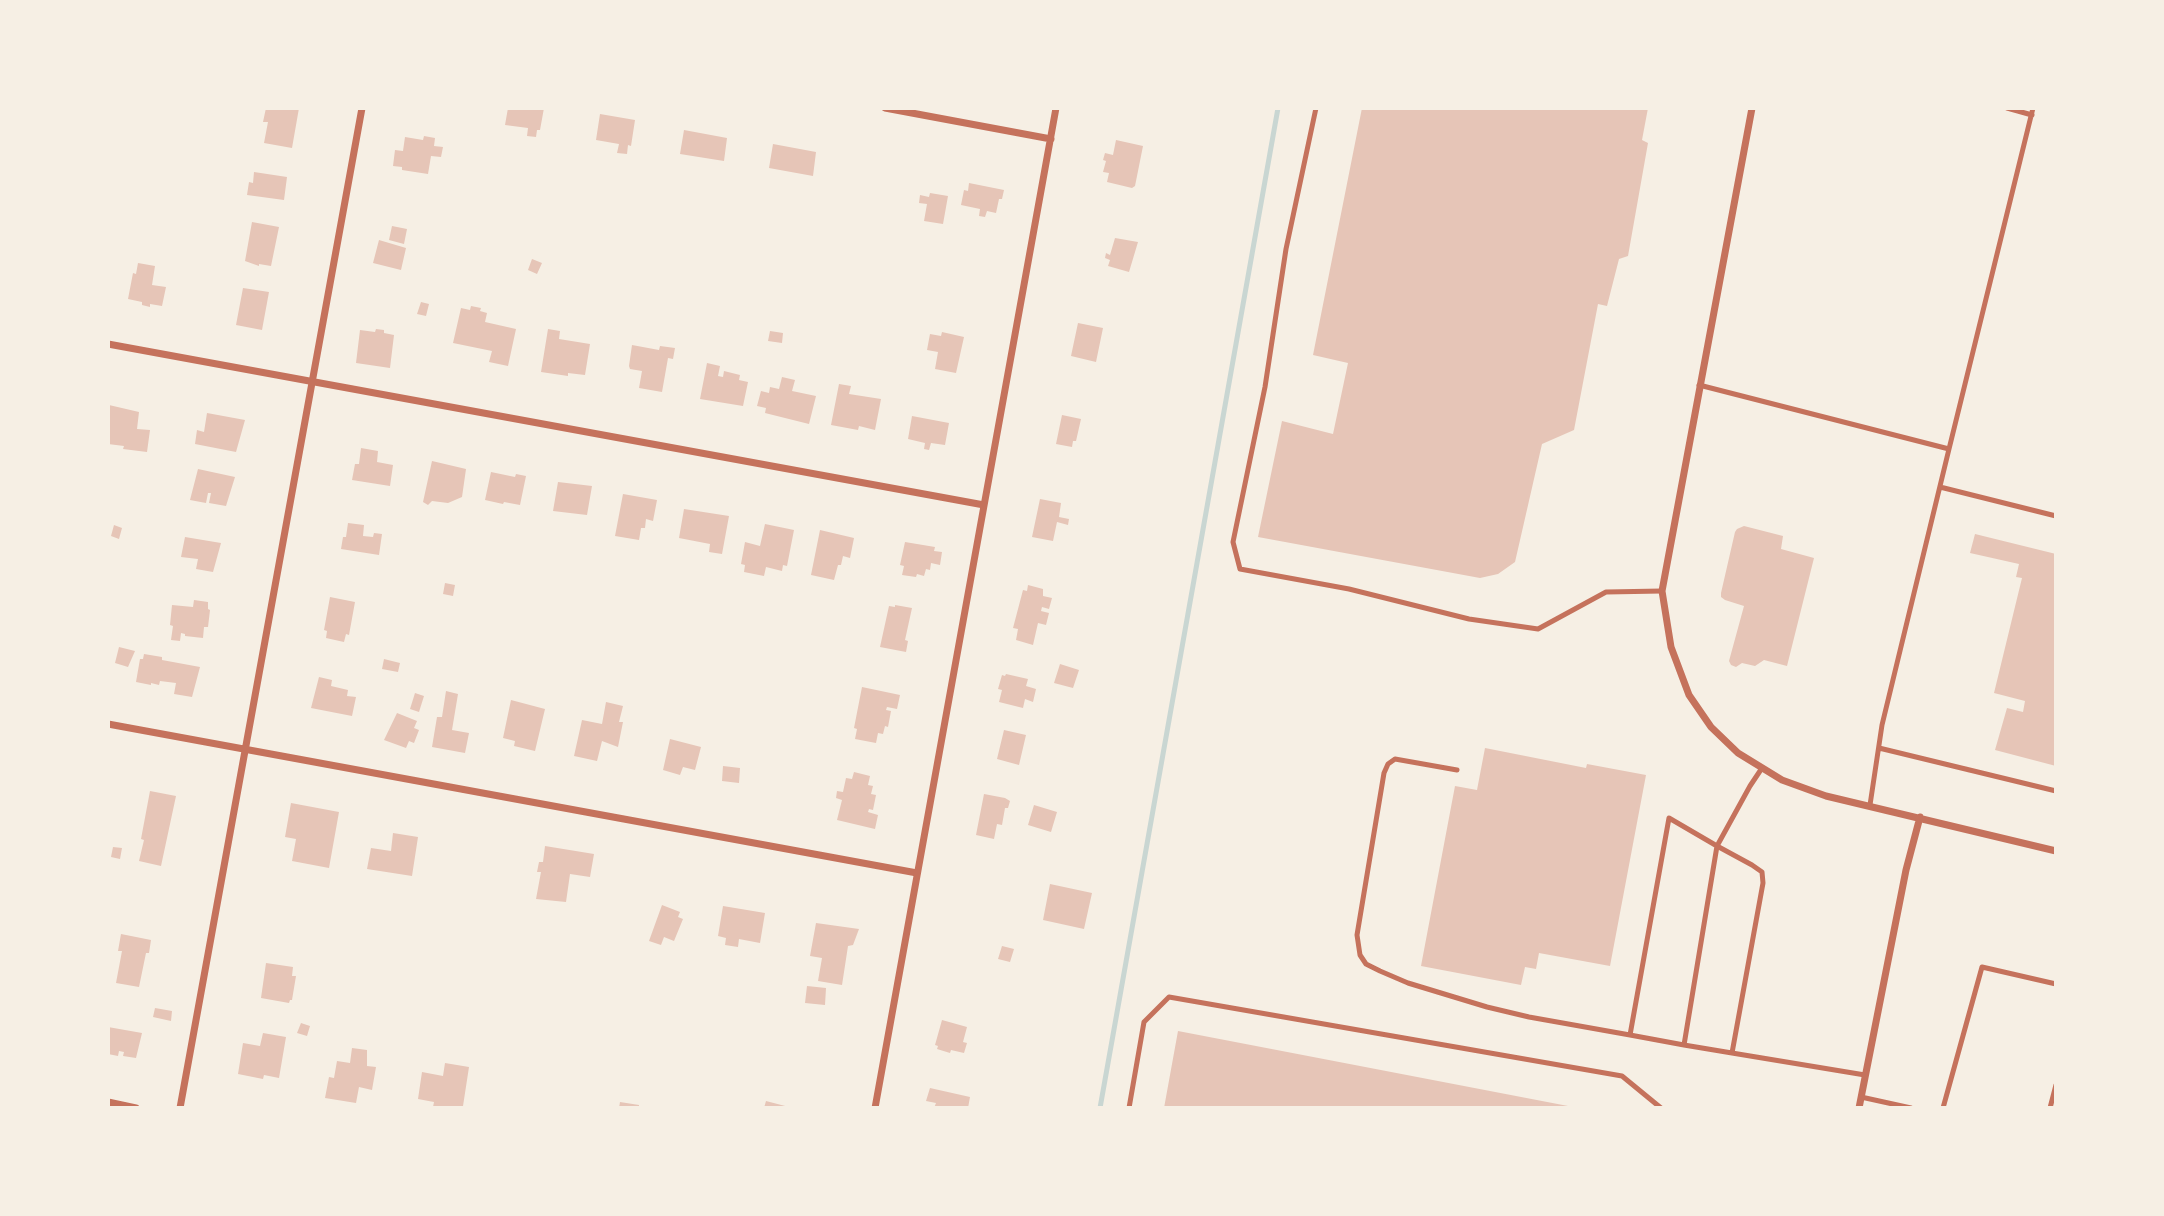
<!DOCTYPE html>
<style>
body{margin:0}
#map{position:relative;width:2164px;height:1216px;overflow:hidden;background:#f6efe4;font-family:"Nunito Sans",sans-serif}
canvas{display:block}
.frame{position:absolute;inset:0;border:110px solid #f6efe4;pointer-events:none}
</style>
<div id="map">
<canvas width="2164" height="1216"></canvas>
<div class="frame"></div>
</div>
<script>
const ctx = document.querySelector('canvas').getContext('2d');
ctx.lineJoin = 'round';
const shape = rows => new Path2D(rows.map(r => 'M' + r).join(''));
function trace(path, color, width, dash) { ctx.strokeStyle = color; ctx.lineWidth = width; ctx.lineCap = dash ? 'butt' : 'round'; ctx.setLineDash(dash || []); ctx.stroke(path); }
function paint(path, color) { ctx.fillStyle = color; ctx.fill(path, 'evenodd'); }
trace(shape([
 [1100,1108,1278,108]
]), '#c9d6d2', 5);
paint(shape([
 [266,108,299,108,292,148,264,143,268,122,263,122],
 [508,108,544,108,540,130,537,130,536,137,527,136,528,128,505,125],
 [1362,108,1648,108,1642,140,1648,143,1628,256,1619,259,1607,306,1598,304,1574,430,1542,444,1515,562,1498,574,1480,578,1258,537,1282,421,1333,434,1348,363,1313,355],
 [600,114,635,120,631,146,628,145,627,154,617,153,619,144,596,140],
 [684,130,727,138,724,161,680,154],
 [424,136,435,138,434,146,443,147,441,157,431,156,428,174,402,170,402,167,393,166,395,150,403,151,405,137,423,140],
 [1116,140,1143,146,1135,186,1132,188,1107,182,1109,173,1103,172,1106,161,1103,160,1105,153,1113,155],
 [773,144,816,152,813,176,769,168],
 [254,172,287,177,284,200,247,195,249,182,253,183],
 [969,183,1004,190,1002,199,999,199,996,213,987,211,985,217,979,216,980,209,961,205,964,190,968,191],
 [930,193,948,196,943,224,924,221,927,204,919,203,920,195,929,197],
 [252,222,279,227,271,266,259,264,259,266,245,261],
 [392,226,407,229,404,244,389,240],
 [1115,238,1138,242,1129,272,1108,266,1110,260,1105,258,1106,253,1110,255],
 [379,240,406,248,401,270,373,263],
 [532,259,542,263,537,274,528,270],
 [138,263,155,266,152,285,166,287,162,306,150,304,150,307,142,305,142,302,128,299,133,273,136,274],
 [243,288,269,292,262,330,236,325],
 [421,302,429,304,426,316,417,314],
 [471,306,481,308,480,311,487,313,485,322,516,329,508,366,489,362,492,351,453,343,461,308,470,310],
 [1078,323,1103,328,1096,362,1071,356],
 [376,329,384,330,384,333,394,335,390,368,356,363,360,330,375,332],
 [548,329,560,331,559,339,590,344,585,375,568,373,568,376,541,372],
 [770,331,783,333,782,343,768,341],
 [942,332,964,337,956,373,935,369,938,352,927,350,930,334,941,336],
 [632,345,659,350,660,346,675,348,673,359,668,358,662,392,639,388,642,371,630,369,629,366],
 [707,363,720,366,718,376,723,377,724,371,740,375,739,380,748,382,743,406,700,399],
 [782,377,795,380,792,391,816,396,809,424,765,413,766,408,757,406,761,391,769,393,770,387,779,389],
 [839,384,851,386,849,394,881,399,875,430,859,426,858,430,831,425],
 [109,405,139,412,137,429,150,430,147,452,123,449,124,446,108,444],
 [207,413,245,420,236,452,195,444,197,430,204,432],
 [1062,415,1081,419,1076,441,1073,441,1072,447,1056,444],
 [912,416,949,423,945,445,931,443,929,450,924,449,925,443,908,439],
 [361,448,378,451,377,462,393,465,390,486,352,480,355,464,359,464],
 [432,461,466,469,462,497,448,503,432,501,428,505,423,502],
 [198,469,235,477,226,506,209,503,211,493,208,493,206,503,190,500],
 [491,472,515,477,516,474,526,476,520,505,504,502,503,504,485,500],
 [558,482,592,486,587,515,553,511],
 [623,494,657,500,653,521,646,519,645,528,641,528,639,540,615,536],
 [1040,499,1061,503,1059,517,1069,519,1068,525,1057,522,1053,541,1032,537],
 [684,509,729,516,722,554,709,552,710,544,679,538],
 [348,523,364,525,363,536,373,537,374,533,382,534,379,555,341,549,343,537,346,537],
 [765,524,794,530,787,566,783,565,782,571,766,567,764,576,744,572,745,565,741,564,745,542,760,546],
 [114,525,122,528,119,539,111,536],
 [1744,526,1783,536,1781,549,1814,558,1787,666,1764,660,1755,666,1742,663,1736,667,1731,665,1729,661,1744,606,1725,600,1721,597,1721,593,1735,532,1737,529],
 [820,530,854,538,850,558,843,556,841,565,838,565,834,580,811,575],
 [1975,534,2056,554,2056,766,1995,750,2007,708,2023,712,2025,701,1994,693,2022,578,2016,577,2019,564,1970,553],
 [185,537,221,543,213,572,196,569,198,559,181,557],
 [905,542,935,547,934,551,942,552,940,565,931,563,930,570,926,569,924,576,917,574,916,577,902,575,904,566,900,565],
 [445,583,455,585,453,596,443,594],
 [1028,585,1043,589,1043,596,1052,598,1049,609,1042,607,1041,611,1049,613,1046,625,1038,623,1033,645,1016,640,1018,629,1013,628,1023,590,1027,591],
 [330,597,355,602,349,635,346,634,344,642,326,638,327,631,324,630],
 [194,600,208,602,208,609,210,610,208,627,204,627,203,638,185,636,185,634,181,633,180,641,171,640,173,626,170,625,172,605,193,607],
 [895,605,912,608,905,640,908,641,906,652,880,647,889,606,895,607],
 [119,647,135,651,128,667,115,663],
 [144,654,162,657,162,660,200,667,192,697,174,694,176,683,160,681,159,685,151,683,151,685,136,682,140,659,143,659],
 [384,659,400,663,398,672,382,669],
 [1060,664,1079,670,1073,688,1054,683],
 [1006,674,1028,679,1026,686,1036,689,1033,702,1025,699,1023,708,999,702,1002,690,998,689,1002,675,1005,676],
 [319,677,332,680,331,686,348,690,347,696,356,697,352,716,311,708],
 [862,687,900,695,897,709,887,707,886,710,891,711,888,727,885,726,883,734,878,733,876,743,855,739,857,729,854,728],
 [446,691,458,694,452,730,469,733,465,753,432,747,437,717,442,717],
 [415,693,424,696,419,712,410,709],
 [511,700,545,709,535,751,514,746,515,741,503,738],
 [606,702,623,706,619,722,623,722,618,747,602,741,597,761,574,756,582,720,602,724],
 [397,713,417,721,414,728,419,730,414,743,409,741,406,748,384,740],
 [1004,730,1026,735,1019,765,997,759],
 [670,739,701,747,695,770,683,767,680,775,663,770],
 [1485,748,1586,768,1587,764,1646,775,1610,966,1539,953,1536,969,1525,967,1521,985,1421,966,1455,786,1477,790],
 [723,766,740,768,739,783,722,781],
 [854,772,870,776,868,785,873,786,871,794,876,795,873,810,869,809,868,812,878,815,875,829,837,820,842,800,836,798,837,791,843,792,846,778,852,779],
 [150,791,176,796,161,866,139,861,144,840,141,839],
 [984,794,1005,798,1010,801,1008,808,1005,808,1002,825,997,824,994,839,976,835],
 [291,803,339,812,329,868,292,861,296,839,285,837],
 [1034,805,1057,812,1051,832,1028,825],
 [393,833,418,837,412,876,367,869,371,848,391,851],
 [545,846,594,854,590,877,570,874,566,902,536,899,541,872,537,872,539,862,543,862],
 [113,847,122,848,120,859,111,857],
 [1050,884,1092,893,1084,929,1043,920],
 [662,905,680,912,678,917,683,919,674,941,664,937,661,945,649,941],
 [723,906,765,913,760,943,739,939,738,947,725,945,726,938,718,936],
 [816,923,859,929,853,945,848,946,842,985,818,981,822,958,810,956],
 [121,934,151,940,149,953,146,953,139,987,116,983,122,951,118,951],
 [1002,946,1014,949,1010,962,998,959],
 [266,963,293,967,292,976,296,976,292,1000,290,1000,289,1003,261,998],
 [807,986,826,988,825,1005,805,1003],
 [155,1008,172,1011,171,1021,153,1017],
 [942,1020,967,1027,963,1042,967,1043,964,1053,951,1050,950,1053,937,1049,938,1046,935,1045],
 [301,1023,310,1026,307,1036,297,1033],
 [108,1027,142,1033,136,1058,123,1056,124,1052,119,1051,118,1056,108,1054],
 [1178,1031,1568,1106,1568,1108,1164,1108],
 [263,1033,286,1037,279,1078,264,1075,263,1079,238,1074,243,1043,260,1046],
 [352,1048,367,1050,367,1066,376,1067,372,1090,359,1087,356,1103,325,1098,329,1077,334,1078,337,1061,350,1063],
 [445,1063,469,1067,463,1106,461,1108,433,1107,434,1102,418,1099,422,1072,443,1076],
 [930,1088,970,1097,968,1108,934,1108,936,1103,926,1101],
 [766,1101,789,1107,789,1108,764,1108],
 [620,1102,639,1105,639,1108,619,1108]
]), '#e6c5b7');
trace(shape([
 [1316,108,1286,249,1265,387,1233,542,1240,569,1349,589,1469,619,1538,629,1606,592,1662,591],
 [2007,108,2032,115],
 [1699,385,1949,449,2033,108],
 [1940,487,2056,516],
 [1879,748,2056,791],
 [1762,768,1750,786,1717,846,1752,865,1762,872,1763,883,1732,1053,1865,1075],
 [1457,770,1395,759,1388,764,1384,773,1357,935,1360,955,1366,964,1380,971,1408,983,1487,1007,1529,1017,1630,1035],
 [1870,805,1882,725,1949,449],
 [1684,1045,1717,846,1669,818,1630,1035,1684,1045,1732,1053],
 [1861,1097,1911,1108],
 [1129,1108,1144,1022,1169,997,1622,1076,1661,1108],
 [1943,1108,1982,967,2056,984],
 [2050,1108,2056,1085]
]), '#c5725c', 5);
trace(shape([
 [885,108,1051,139],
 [1752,108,1662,591,1671,647,1689,695,1711,727,1738,753,1782,780,1826,796,2056,851],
 [108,344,984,505],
 [108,724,917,873],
 [108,1102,136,1108],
 [180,1108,362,108],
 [875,1108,1056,108],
 [1859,1108,1906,870,1920,817]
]), '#c5725c', 7);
</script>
